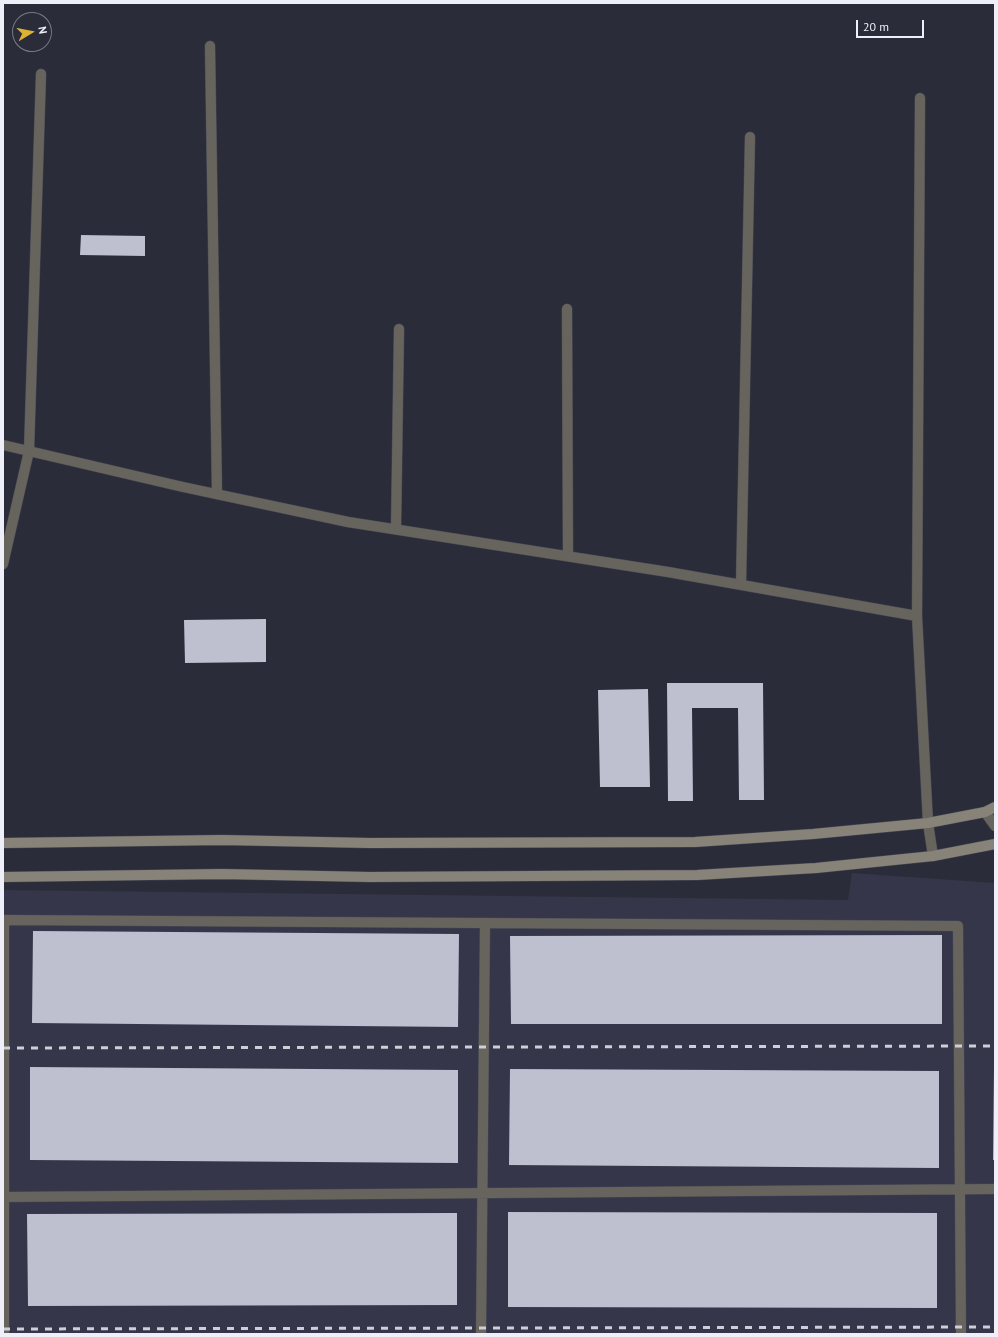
<!DOCTYPE html>
<style>
body{margin:0}
#map{position:relative;width:998px;height:1337px;overflow:hidden;background:#2b2c39;font-family:"PT Sans",sans-serif}
canvas{display:block}
.frame{position:absolute;inset:0;border:4px solid #eeeff8;pointer-events:none}
.north{position:absolute;left:12px;top:12px;width:40px;height:40px;box-sizing:border-box;background:#2b2c39;border:1px solid #797a85;border-radius:50%;rotate:80deg;font-size:11px;font-weight:700;line-height:16px;text-align:center;color:#eeeff8}
.north::after{content:'';display:block;margin:auto;width:14px;height:18px;background:#dbb233;clip-path:polygon(50% 0,100% 100%,50% 72%,0 100%)}
.scale{position:absolute;left:856px;top:20px;width:68px;height:18px;box-sizing:border-box;border:2px solid #eeeff8;border-top:0;padding-left:5px;font-size:12px;line-height:14px;white-space:nowrap;color:#eeeff8;-webkit-text-stroke:3px #2b2c39;paint-order:stroke}
</style>
<div id="map">
<canvas width="998" height="1337"></canvas>
<div class="frame"></div>
<div class="north">N</div>
<div class="scale">20 m</div>
</div>
<script>
const ctx = document.querySelector('canvas').getContext('2d');
ctx.lineJoin = 'round';
function paint(path, color) { ctx.fillStyle = color; ctx.fill(path, 'evenodd'); }
const shape = rows => new Path2D(rows.map(r => 'M' + r).join(''));
function trace(path, color, width, dash) { ctx.strokeStyle = color; ctx.lineWidth = width; ctx.lineCap = dash ? 'butt' : 'round'; ctx.setLineDash(dash || []); ctx.stroke(path); }
paint(shape([
 [852,873,995,883,995,1334,3,1334,3,890,848,900]
]), '#353649');
paint(shape([
 [81,235,145,236,145,256,80,255],
 [266,619,266,662,185,663,184,620],
 [667,683,763,683,764,800,739,800,738,708,692,708,693,801,668,801],
 [648,689,650,787,600,787,598,690],
 [33,931,459,934,458,1027,32,1023],
 [942,935,942,1024,511,1024,510,936],
 [30,1067,458,1070,458,1163,30,1160],
 [510,1069,939,1071,939,1168,509,1165],
 [994,1069,995,1069,995,1160,993,1160],
 [508,1212,937,1213,937,1308,508,1307],
 [457,1213,457,1305,28,1306,27,1214]
]), '#bec0d0');
const lane = shape([
 [210,46,217,494],
 [567,309,568,556],
 [396,529,399,329],
 [3,564,29,451,41,74],
 [741,584,750,137],
 [917,616,920,98],
 [3,920,958,926,961,1334],
 [3,1197,995,1189],
 [4,1334,4,920],
 [481,1334,485,923]
]);
const street = shape([
 [3,445,183,487,348,522,668,572,917,616,928,823,933,856],
 [985,812,995,826]
]);
const secondary = shape([
 [3,843,222,840,370,843,695,842,813,834,928,823,985,812,995,807],
 [3,877,222,874,370,877,697,875,816,868,933,856,995,844]
]);
trace(lane, '#464754', 11);
trace(street, '#464754', 11);
trace(secondary, '#464754', 11);
trace(lane, '#67645e', 10);
trace(street, '#67645e', 10);
trace(secondary, '#878379', 10);
trace(shape([
 [3,1048,995,1046],
 [3,1329,995,1327]
]), '#cecfd9', 3, [7, 7]);
</script>
